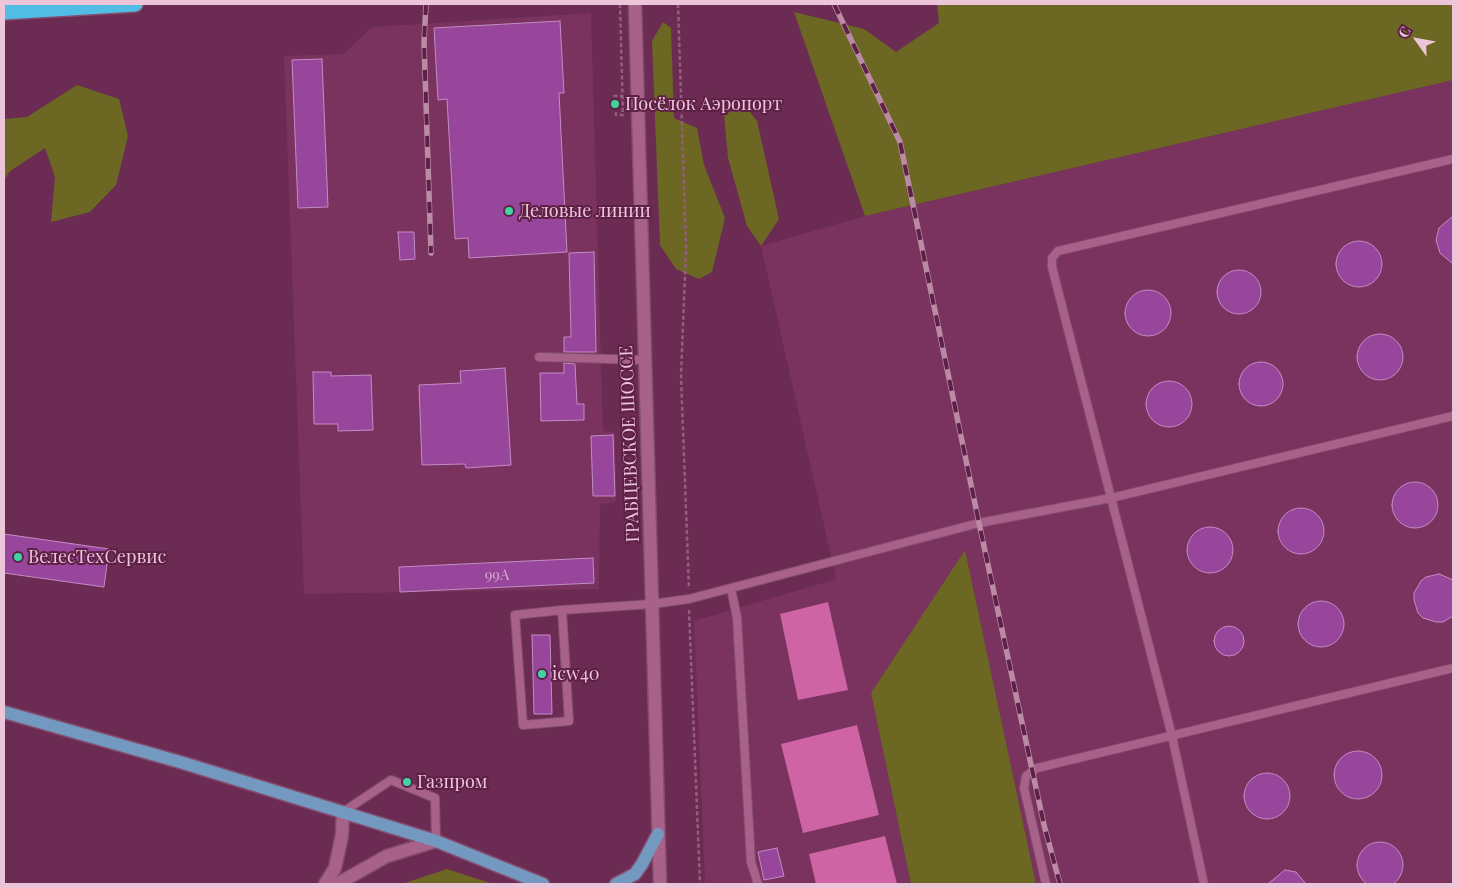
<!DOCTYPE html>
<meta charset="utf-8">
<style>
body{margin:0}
#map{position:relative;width:1457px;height:888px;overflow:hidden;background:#6b2b52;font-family:"Playfair Display",serif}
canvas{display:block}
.frame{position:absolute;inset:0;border:5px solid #ecc5d9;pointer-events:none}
.north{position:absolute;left:1392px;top:15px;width:50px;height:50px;-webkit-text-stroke:4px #5f2047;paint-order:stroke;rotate:302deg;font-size:14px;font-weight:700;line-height:20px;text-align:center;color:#ecc5d9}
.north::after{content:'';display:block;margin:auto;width:18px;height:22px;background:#ecc5d9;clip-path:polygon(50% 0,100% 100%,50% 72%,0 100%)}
</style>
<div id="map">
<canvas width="1457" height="888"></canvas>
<div class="frame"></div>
<div class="north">С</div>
</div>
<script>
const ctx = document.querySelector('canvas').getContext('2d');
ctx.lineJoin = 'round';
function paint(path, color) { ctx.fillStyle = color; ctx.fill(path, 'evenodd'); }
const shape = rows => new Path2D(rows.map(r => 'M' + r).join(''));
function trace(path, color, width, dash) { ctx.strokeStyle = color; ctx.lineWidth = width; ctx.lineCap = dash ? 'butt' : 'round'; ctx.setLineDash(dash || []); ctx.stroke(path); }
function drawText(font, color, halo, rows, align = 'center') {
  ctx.font = font + ' "Playfair Display",serif'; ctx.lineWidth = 4; ctx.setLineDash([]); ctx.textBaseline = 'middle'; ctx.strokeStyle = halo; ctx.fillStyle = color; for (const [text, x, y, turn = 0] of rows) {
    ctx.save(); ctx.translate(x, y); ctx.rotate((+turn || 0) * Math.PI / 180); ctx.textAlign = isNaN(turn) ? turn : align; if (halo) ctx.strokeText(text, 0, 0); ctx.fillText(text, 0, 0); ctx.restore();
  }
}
paint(shape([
 [591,13,603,431,615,432,616,501,600,505,599,589,304,594,284,56,343,54,372,27],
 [1453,80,1453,884,1036,884,965,551,871,693,911,884,705,884,694,621,836,579,761,246,865,216]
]), '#79335e');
paint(shape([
 [937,4,1453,4,1453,80,865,216,794,12,864,29,896,52,939,23],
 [663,22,671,28,674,118,697,128,704,165,725,218,712,272,699,279,676,269,660,245,652,41],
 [77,85,119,99,128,136,116,185,90,212,51,222,55,177,45,148,10,171,4,180,4,119,27,117],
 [746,107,757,121,779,219,761,246,747,226,728,158,724,114],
 [965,550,1036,884,911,884,871,693],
 [447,869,493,884,402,884]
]), '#6c6824');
paint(shape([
 [828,602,848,690,798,700,780,614],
 [857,725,879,815,803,833,781,744],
 [885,836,897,884,816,884,809,854]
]), '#ce64a3');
const building = shape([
 [560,21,564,93,559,93,567,252,469,258,468,238,455,239,447,99,438,100,434,28,560,21],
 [322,59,328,207,298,208,292,60,322,59],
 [1453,216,1453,264,1440,253,1436,240,1439,228,1453,216],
 [398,232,414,232,415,259,400,260,398,232],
 '1336 264a23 23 0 1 1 46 0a23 23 0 1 1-46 0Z',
 [594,252,596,352,564,352,564,337,571,337,569,253,594,252],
 '1217 292a22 22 0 1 1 44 0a22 22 0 1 1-44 0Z',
 '1125 313a23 23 0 1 1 46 0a23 23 0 1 1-46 0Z',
 '1357 357a23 23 0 1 1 46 0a23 23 0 1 1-46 0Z',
 '1239 384a22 22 0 1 1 44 0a22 22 0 1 1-44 0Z',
 [564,363,575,364,577,404,584,404,584,420,541,421,540,373,564,373,564,363],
 [505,368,511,465,466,468,465,464,422,465,419,385,461,383,460,371,505,368],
 [313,372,331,372,331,376,371,375,373,430,338,431,338,424,314,424,313,372],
 '1146 404a23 23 0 1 1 46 0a23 23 0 1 1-46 0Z',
 [613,435,615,496,593,496,591,436,613,435],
 '1392 505a23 23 0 1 1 46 0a23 23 0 1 1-46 0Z',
 '1278 531a23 23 0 1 1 46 0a23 23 0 1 1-46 0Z',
 '1187 550a23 23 0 1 1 46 0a23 23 0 1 1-46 0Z',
 [4,534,109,549,104,587,4,573,4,534],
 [593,558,594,583,400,592,399,567,593,558],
 [1439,574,1453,580,1453,616,1443,622,1436,622,1423,618,1418,613,1414,600,1414,593,1421,581,1426,577,1439,574],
 '1298 624a23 23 0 1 1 46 0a23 23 0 1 1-46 0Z',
 '1214 641a15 15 0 1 1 30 0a15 15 0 1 1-30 0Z',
 [532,635,550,635,552,714,534,714,532,635],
 '1334 775a24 24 0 1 1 48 0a24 24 0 1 1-48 0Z',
 '1244 796a23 23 0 1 1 46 0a23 23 0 1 1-46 0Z',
 '1357 865a23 23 0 1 1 46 0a23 23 0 1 1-46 0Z',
 [777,848,784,876,764,880,758,852,777,848],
 [1285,870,1296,872,1306,884,1268,884,1285,870]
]);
paint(building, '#97469b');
trace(building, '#c48cc6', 1);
const lane = shape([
 [539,357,645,360],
 [731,589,737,617,751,862,758,884],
 [562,610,569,721,523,725,515,615,562,610,652,604,689,599,979,523,1111,498,1453,416],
 [343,812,391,780,435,798,436,841],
 [1046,884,1024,788,1026,776,1037,768,1453,668],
 [1204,884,1172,736,1052,267,1052,258,1058,251,1453,159]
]);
const secondary = shape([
 [635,4,660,884],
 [325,884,335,868,342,835,343,812],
 [337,884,387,856,436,841]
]);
const primary = shape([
 [4,712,180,762,436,841,543,884],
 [616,884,635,874,642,864,658,834]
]);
const highway = shape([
 [4,12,135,4]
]);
trace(lane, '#834d6e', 10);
trace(secondary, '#834d6e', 15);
trace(primary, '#834d6e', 15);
trace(highway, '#834d6e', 18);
trace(shape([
 [620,4,623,115,616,115,614,96,622,96],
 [678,4,686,248,681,376,689,589],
 [689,610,700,884]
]), '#955d7e', 2.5, [4, 2.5]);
trace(lane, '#a8628a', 8);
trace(secondary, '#a8628a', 12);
trace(primary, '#7499c1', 12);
trace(highway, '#51bde5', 15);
const rail = shape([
 [426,4,424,42,431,253],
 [834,4,900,142,979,523,1044,825,1060,884]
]);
trace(rail, '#bb8ba6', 5.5);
trace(rail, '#5f2047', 4, [11]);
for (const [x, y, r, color] of [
 [615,104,5,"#40d4a2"],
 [509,211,5,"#40d4a2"],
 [18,557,5,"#40d4a2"],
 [542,674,5,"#40d4a2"],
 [407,782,5,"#40d4a2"]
]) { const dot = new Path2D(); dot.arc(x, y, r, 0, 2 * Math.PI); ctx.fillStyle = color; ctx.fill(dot); trace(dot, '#5f2047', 2); }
drawText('15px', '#d7a5ca', null, [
 ["99А",497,575]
]);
drawText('18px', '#ecc5d9', '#5f2047', [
 ["Посёлок Аэропорт",625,104],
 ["Деловые линии",519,211],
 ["ВелесТехСервис",28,557],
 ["icw40",552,674],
 ["Газпром",417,782]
], 'left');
drawText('18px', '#ecc5d9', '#5f2047', [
 ["ГРАБЦЕВСКОЕ ШОССЕ",630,444,-92]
]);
</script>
